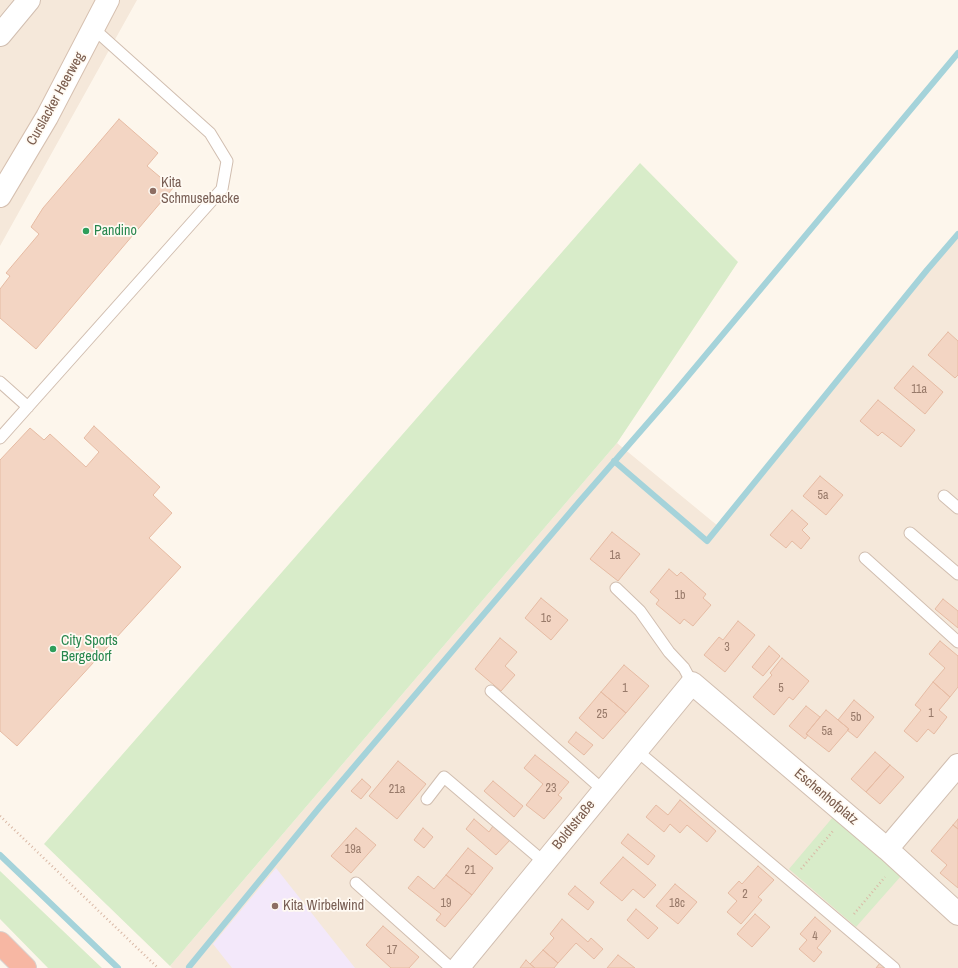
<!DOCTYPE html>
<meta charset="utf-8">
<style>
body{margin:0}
canvas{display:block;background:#fdf6ec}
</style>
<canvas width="958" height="968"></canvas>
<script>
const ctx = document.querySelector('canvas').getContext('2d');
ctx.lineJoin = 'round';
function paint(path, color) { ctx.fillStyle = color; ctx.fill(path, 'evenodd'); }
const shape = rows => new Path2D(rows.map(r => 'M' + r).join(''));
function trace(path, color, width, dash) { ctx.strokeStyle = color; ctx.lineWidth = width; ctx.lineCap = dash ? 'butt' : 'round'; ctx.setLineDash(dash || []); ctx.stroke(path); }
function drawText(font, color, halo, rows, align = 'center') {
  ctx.font = font + ' "Archivo Narrow",sans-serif'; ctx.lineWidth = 3.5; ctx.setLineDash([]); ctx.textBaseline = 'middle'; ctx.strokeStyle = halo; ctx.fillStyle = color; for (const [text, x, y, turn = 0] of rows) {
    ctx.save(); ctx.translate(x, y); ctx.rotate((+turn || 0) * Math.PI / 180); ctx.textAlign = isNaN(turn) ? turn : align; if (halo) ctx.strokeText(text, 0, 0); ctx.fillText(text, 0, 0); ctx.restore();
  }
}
paint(shape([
 [0,0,137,0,0,246],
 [958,232,958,968,172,968,170,966,617,443,718,526]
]), '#f5e8da');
paint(shape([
 [276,868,355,968,232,968,213,944]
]), '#f3e8fa');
paint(shape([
 [640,163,738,262,617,443,170,966,44,844],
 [833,817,901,876,856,927,789,869],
 [0,871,61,929,102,968,48,968,0,919]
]), '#d8ecc9');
trace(shape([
 [614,461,707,541,927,270,958,234],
 [0,855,118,968],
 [189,967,319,808,579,502,673,394,958,53]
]), '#a5d3da', 6);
const building = shape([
 [119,119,158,153,147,166,173,188,36,349,0,318,0,289,10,276,6,273,39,234,31,227,43,208,119,119],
 [948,332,958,341,958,375,955,378,928,355,948,332],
 [913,366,943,392,925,414,894,388,913,366],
 [878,400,915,430,901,447,882,432,878,436,860,421,878,400],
 [94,426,160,487,153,495,172,513,149,538,181,567,17,746,0,731,0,460,30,428,44,440,50,434,86,467,99,452,84,438,94,426],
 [820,476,843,495,826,515,803,496,820,476],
 [792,510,808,524,802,530,810,538,801,549,792,541,786,548,770,535,792,510],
 [612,532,640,554,618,581,590,559,612,532],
 [669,569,677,576,681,572,706,594,703,598,711,605,693,626,684,619,680,624,656,604,659,600,650,592,669,569],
 [541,598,568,620,551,640,525,618,541,598],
 [943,599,958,611,958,628,935,609,943,599],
 [738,621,755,635,725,672,704,655,719,637,723,640,738,621],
 [500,638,517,652,505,666,515,675,501,691,475,669,500,638],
 [940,641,958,656,958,687,950,697,933,682,945,668,929,654,940,641],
 [769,646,780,656,763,676,752,667,769,646],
 [782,658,809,681,793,700,789,697,774,715,753,697,772,675,770,673,782,658],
 [624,665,649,686,626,713,601,692,624,665],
 [933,682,950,697,939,710,947,717,934,734,928,729,917,742,904,731,921,710,915,705,933,682],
 [601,692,626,713,603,739,579,718,601,692],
 [854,700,874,717,857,738,847,730,849,729,838,720,854,700],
 [806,706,820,717,806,734,808,735,805,739,789,726,806,706],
 [826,710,849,729,829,752,806,734,826,710],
 [576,732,593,745,584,755,568,742,576,732],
 [875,752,890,765,866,792,851,779,875,752],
 [535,755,569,782,558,795,562,798,544,819,526,805,543,784,524,768,535,755],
 [398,761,426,784,397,819,369,796,398,761],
 [890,765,904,777,880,804,866,792,890,765],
 [362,779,371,787,361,799,351,791,362,779],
 [493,781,523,806,514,817,484,791,493,781],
 [680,800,716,831,707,842,687,825,680,833,670,824,664,832,646,817,656,805,668,815,680,800],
 [474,819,489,832,493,826,510,840,496,855,466,829,474,819],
 [958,819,958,829,953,825,958,819],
 [953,825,958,829,958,888,940,873,947,865,931,851,953,825],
 [356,828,376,845,351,873,331,856,356,828],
 [423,828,433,837,424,848,414,840,423,828],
 [628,834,655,856,648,865,621,843,628,834],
 [468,848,493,868,472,895,446,875,468,848],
 [623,857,656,885,644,898,633,889,622,901,600,883,623,857],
 [758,866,774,880,758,897,762,900,741,924,727,912,737,901,728,893,739,881,742,884,758,866],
 [446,875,472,895,445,927,436,920,441,914,408,888,418,876,434,889,446,875],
 [675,884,697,902,678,924,656,906,675,884],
 [575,886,594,902,588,910,568,894,575,886],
 [636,909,658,928,648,939,627,920,636,909],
 [755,914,770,927,752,947,737,934,755,914],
 [815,917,831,931,817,948,822,952,814,962,799,949,807,940,800,934,815,917],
 [562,919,588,942,591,938,603,949,594,959,576,943,558,963,543,950,554,938,550,934,562,919],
 [383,926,419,957,409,968,391,968,366,945,383,926],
 [543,950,558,963,554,968,535,968,530,964,543,950],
 [618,955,635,968,607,968,618,955],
 [526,960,530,964,535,968,520,968,526,960],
 [880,963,886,968,876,968,880,963]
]);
paint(building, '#f3d5c3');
trace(building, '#e6bba3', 1);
const service = shape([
 [0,382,28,407],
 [0,438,222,189,227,161,210,133,94,29],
 [944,496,958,508],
 [910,533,958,574],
 [865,558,958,642],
 [616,588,640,611,669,652,684,668,692,683],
 [491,691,603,790],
 [636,750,894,968],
 [427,799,444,777,544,862],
 [356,883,451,968]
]);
const minor = shape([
 [0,35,29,0],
 [887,849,958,765],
 [458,968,692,683,887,849,958,914]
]);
const secondary = shape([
 [0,196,47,117,108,0]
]);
const motorway = shape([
 [0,943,25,968]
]);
trace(service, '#d1beb0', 13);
trace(minor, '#d1beb0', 24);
trace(secondary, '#d6c0b0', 24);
trace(motorway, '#dad1cd', 24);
trace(shape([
 [0,816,158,968],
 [801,869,833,831],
 [854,914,885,877]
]), '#d9b8a5', 2.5, [1, 3]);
trace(service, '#fff', 11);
trace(minor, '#fff', 22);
trace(secondary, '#fff', 22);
trace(motorway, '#f7b7a3', 22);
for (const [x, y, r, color] of [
 [153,191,4,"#8d6e63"],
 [86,231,4,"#2e9e5b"],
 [53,649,4,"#2e9e5b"],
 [275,906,4,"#8d6e63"]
]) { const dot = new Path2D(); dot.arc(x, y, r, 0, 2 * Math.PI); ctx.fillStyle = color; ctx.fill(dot); trace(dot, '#fffaf3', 1.5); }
drawText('12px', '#987a6a', null, [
 ["11a",919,390],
 ["5a",823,496],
 ["1a",615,556],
 ["1b",680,596],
 ["1c",546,619],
 ["3",727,648],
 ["1",625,689],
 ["5",781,689],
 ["1",931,714],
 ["25",602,715],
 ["5b",856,718],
 ["5a",827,732],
 ["23",551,789],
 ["21a",397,790],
 ["19a",353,850],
 ["21",470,871],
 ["2",745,895],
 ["19",446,904],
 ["18c",677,904],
 ["4",815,937],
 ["17",392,951]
]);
drawText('14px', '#7a5c4d', '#fffaf3', [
 ["Curslacker Heerweg",56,99,-61],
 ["Eschenhofplatz",826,797,40],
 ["Boldtstraße",574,825,-51]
]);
drawText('14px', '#785e54', '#fffaf3', [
 ["Kita",161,183],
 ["Schmusebacke",161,199],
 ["Kita Wirbelwind",283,906]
], 'left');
drawText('14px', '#27864d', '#fffaf3', [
 ["Pandino",94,231],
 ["City Sports",61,641],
 ["Bergedorf",61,657]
], 'left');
</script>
